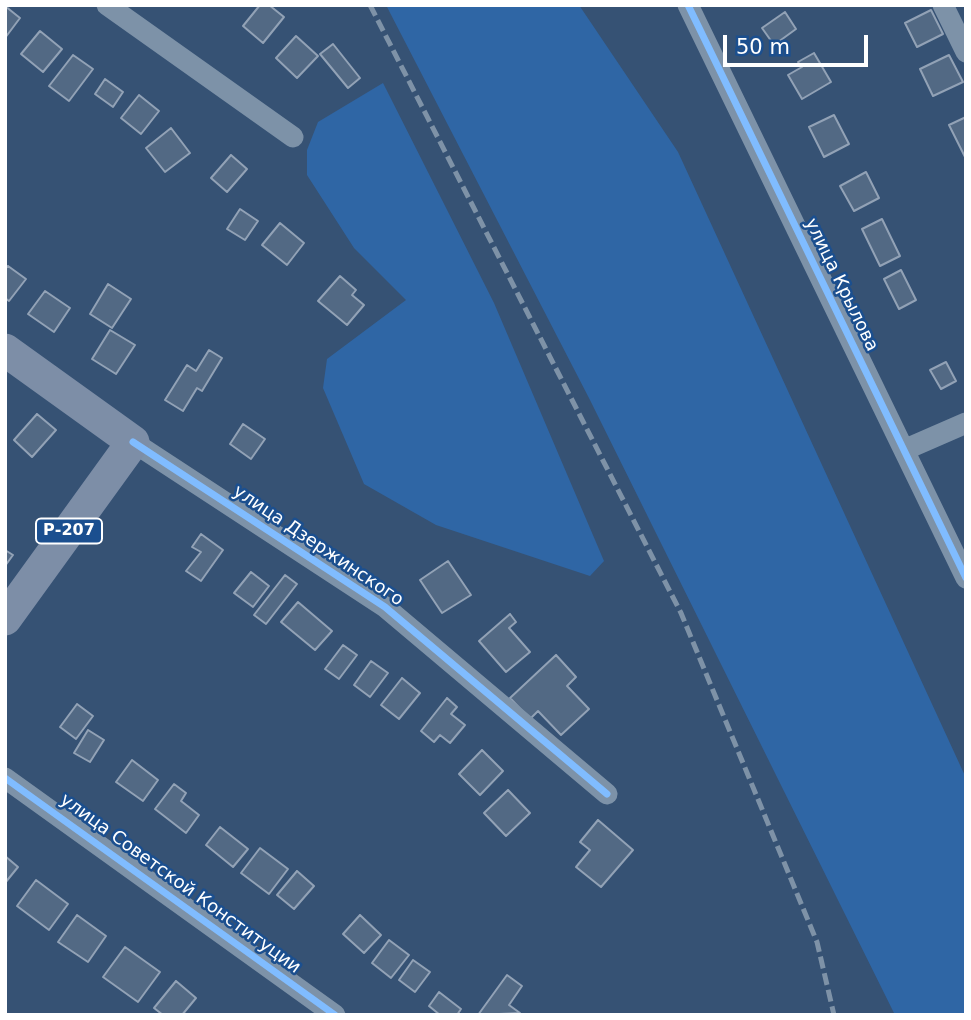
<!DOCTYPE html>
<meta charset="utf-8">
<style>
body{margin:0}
#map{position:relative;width:971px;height:1020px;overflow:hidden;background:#365274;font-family:"DejaVu Sans",sans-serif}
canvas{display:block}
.frame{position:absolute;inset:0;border:7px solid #fff;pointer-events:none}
.scale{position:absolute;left:723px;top:35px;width:145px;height:32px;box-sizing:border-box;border:4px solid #fff;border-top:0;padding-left:9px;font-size:21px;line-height:24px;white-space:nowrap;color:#fff;-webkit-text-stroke:5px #1b4f8f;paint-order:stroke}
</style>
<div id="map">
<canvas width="971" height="1020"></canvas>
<div class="frame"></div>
<div class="scale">50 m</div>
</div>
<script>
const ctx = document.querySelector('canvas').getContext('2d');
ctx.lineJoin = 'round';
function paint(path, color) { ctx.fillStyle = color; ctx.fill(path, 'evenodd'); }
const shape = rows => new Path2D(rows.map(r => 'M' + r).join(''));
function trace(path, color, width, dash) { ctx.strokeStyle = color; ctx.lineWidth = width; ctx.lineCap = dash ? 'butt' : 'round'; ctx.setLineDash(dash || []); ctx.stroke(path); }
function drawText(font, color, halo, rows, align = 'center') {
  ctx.font = font + ' "DejaVu Sans",sans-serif'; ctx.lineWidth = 5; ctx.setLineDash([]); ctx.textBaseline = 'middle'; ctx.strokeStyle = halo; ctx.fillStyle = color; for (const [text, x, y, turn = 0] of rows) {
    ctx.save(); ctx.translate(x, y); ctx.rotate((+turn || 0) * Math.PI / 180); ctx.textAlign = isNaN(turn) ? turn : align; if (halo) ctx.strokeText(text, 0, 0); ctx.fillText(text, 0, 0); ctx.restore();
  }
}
paint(shape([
 [386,5,579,5,678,152,966,778,966,1015,895,1015,590,400],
 [383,83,494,303,604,561,590,576,436,525,364,484,323,388,327,359,406,300,354,248,307,175,307,150,318,122]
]), '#2f66a5');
const building = shape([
 [260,5,269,5,284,17,263,43,243,26,260,5],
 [5,6,20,18,5,38,5,6],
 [931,10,943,34,917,47,905,23,931,10],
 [785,12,796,29,774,45,762,28,785,12],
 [40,31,62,49,43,72,21,54,40,31],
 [296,36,318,56,297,78,276,58,296,36],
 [333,44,360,78,348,88,320,54,333,44],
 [814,53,831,82,802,99,788,75,802,67,798,62,814,53],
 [73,55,93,69,69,101,49,86,73,55],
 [949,55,963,82,933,96,920,69,949,55],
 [105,79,123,92,113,107,95,94,105,79],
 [139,95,159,111,141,134,121,118,139,95],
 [834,115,849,144,824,157,809,127,834,115],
 [966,117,966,159,949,125,966,117],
 [171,128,190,153,165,172,146,148,171,128],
 [231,155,247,169,227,192,211,178,231,155],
 [866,172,879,198,854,211,840,186,866,172],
 [240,209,258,221,245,240,227,229,240,209],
 [882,219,900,256,880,266,862,229,882,219],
 [280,223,304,243,287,265,262,245,280,223],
 [8,266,26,279,9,301,5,298,5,269,8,266],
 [901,270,916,300,899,309,884,279,901,270],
 [340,276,356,290,352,295,364,305,347,325,318,301,340,276],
 [108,284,131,299,112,328,90,314,108,284],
 [45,291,70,308,54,332,28,314,45,291],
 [110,330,135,345,116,374,92,359,110,330],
 [209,350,222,358,202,391,197,388,183,411,165,400,187,365,196,371,209,350],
 [946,362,956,381,941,389,930,370,946,362],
 [37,414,56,430,32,457,14,440,37,414],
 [243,424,265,439,251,459,230,444,243,424],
 [201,534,223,550,201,581,186,571,201,552,192,547,201,534],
 [5,550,13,555,5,566,5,550],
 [448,561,471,595,442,613,420,580,448,561],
 [251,572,269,586,253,607,234,593,251,572],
 [285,575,297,584,266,624,254,615,285,575],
 [298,602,332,631,315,650,281,622,298,602],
 [510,614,516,622,509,628,530,652,506,672,479,641,510,614],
 [343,645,357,655,339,679,325,669,343,645],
 [556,655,576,677,567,686,589,709,561,735,538,711,530,719,510,698,556,655],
 [371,661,388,673,370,697,354,685,371,661],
 [402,678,420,693,399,719,381,705,402,678],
 [447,698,457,707,451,714,465,725,450,743,440,735,434,742,421,731,447,698],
 [77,704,93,716,76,739,60,727,77,704],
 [88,730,104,740,90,762,74,753,88,730],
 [482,750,503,771,480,795,459,774,482,750],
 [132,760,158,780,143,801,116,782,132,760],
 [174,784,186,793,181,801,199,815,186,833,155,809,174,784],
 [508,790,530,813,506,836,484,813,508,790],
 [598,820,633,850,601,887,576,867,590,850,580,842,598,820],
 [220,827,248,849,233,867,206,845,220,827],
 [260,848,288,869,269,894,241,873,260,848],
 [5,856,18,867,5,883,5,856],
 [297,871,314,886,294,909,277,895,297,871],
 [36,880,68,904,49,930,17,906,36,880],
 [77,915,106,936,88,962,58,942,77,915],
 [360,915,381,935,364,953,343,934,360,915],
 [389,940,409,955,391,978,372,963,389,940],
 [125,947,160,972,138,1002,103,977,125,947],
 [413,960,430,972,415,992,399,980,413,960],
 [507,975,522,986,509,1005,520,1013,478,1015,507,975],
 [176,981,196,998,182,1015,163,1015,154,1008,176,981],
 [439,992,461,1009,457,1015,440,1015,429,1006,439,992]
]);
paint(building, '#526984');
trace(building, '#92a2b6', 2);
trace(shape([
 [107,5,293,137],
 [688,5,966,578],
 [943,5,966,52],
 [133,442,385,607,607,794],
 [904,450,966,423],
 [5,778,335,1015]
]), '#7d92a8', 21);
trace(shape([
 [5,350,133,442,5,619]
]), '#7d8ea7', 33);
trace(shape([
 [370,5,681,613,817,942,834,1015]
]), '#7e92a7', 5, [12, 5]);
trace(shape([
 [688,5,966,578],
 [133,442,385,607,607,794],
 [5,778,335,1015]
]), '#80bcff', 7);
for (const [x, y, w] of [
 [69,531,66]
]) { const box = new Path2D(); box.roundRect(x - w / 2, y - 12.5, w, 25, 5); ctx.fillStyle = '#1b4f8f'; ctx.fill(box); trace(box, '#fff', 2); }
drawText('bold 16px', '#fff', null, [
 ["Р-207",69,531]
]);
drawText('18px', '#fff', '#1b4f8f', [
 ["улица Крылова",841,285,64],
 ["улица Дзержинского",318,546,34],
 ["улица Советской Конституции",180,884,36]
]);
</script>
